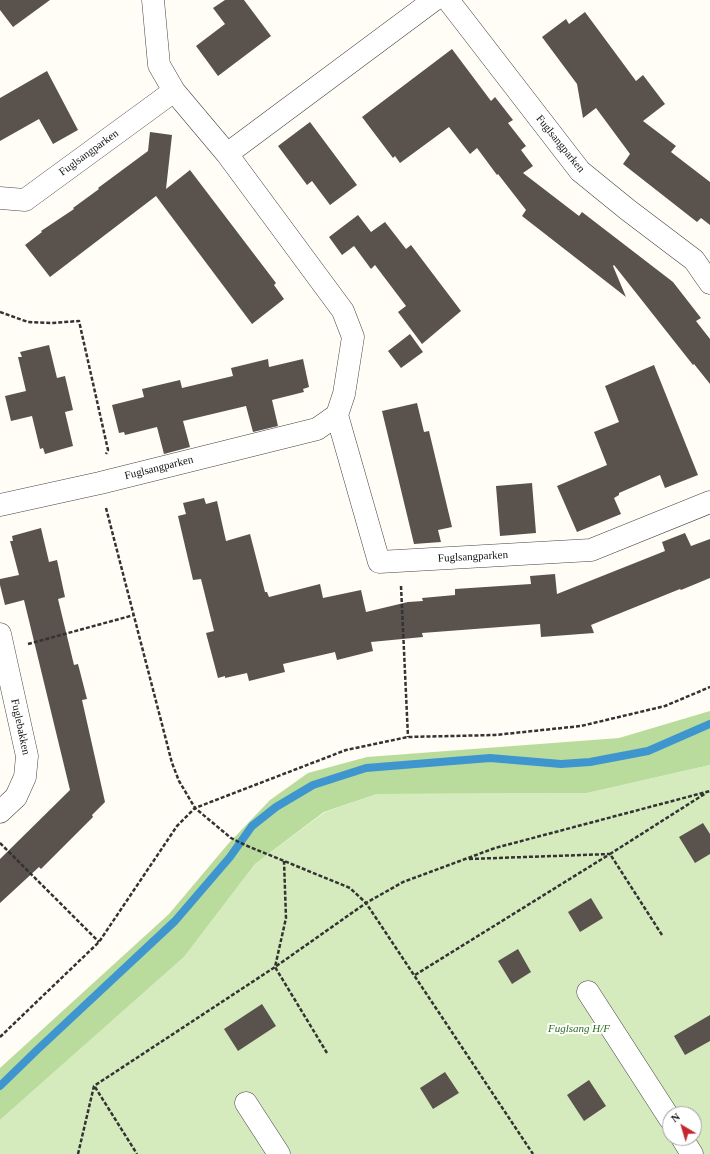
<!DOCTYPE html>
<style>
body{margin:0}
#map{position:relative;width:710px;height:1154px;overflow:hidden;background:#fffdf5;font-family:Georgia,serif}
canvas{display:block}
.north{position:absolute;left:662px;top:1106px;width:40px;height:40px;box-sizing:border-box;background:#fff;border:1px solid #a0a0a0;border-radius:50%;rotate:322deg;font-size:11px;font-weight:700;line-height:16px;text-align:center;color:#111}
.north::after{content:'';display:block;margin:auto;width:14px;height:18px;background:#c4262e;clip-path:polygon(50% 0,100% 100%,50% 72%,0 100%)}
</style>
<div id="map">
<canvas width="710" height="1154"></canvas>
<div class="north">N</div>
</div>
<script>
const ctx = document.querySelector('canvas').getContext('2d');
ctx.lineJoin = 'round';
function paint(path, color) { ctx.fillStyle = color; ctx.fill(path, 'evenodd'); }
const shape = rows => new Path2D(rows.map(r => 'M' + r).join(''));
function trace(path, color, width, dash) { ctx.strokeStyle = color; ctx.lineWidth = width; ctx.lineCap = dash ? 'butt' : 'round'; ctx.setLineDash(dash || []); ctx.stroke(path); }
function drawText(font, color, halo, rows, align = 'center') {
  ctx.font = font + ' Georgia,serif'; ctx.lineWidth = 4; ctx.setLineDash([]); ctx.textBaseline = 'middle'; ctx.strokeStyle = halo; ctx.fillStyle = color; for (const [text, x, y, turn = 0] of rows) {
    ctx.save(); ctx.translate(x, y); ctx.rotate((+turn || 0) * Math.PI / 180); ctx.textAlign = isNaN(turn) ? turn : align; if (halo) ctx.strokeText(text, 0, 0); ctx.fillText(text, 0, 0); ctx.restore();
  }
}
paint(shape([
 [710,765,710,1154,0,1154,0,1120,184,957,255,864,325,812,377,794,587,793],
 [670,1114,694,1114,694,1138,670,1138]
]), '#d5ebbd');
paint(shape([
 [710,711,710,765,587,793,377,794,324,812,255,864,184,957,0,1120,0,1068,169,914,228,844,270,800,308,773,367,757,619,738]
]), '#b9dc9c');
trace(shape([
 [0,1086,37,1050,175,921,230,857,252,826,276,807,313,785,366,768,490,758,561,764,590,762,648,751,710,724]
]), '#3f96cf', 8);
paint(shape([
 [0,0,50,0,13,27,0,10],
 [225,0,244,0,271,36,218,76,196,46,225,24,213,8],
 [585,12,636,81,643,75,665,104,643,121,676,146,671,152,710,182,710,225,701,218,697,222,623,164,630,154,596,108,583,118,577,84,542,37,566,19,569,24],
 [452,49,491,101,495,97,513,120,508,123,526,146,521,150,533,166,523,173,579,216,582,212,673,282,701,318,696,321,710,339,710,384,694,364,693,365,614,265,613,266,626,297,522,216,526,210,498,174,497,175,477,148,470,154,449,127,400,163,395,156,393,158,362,117],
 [47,71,78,130,53,144,39,119,0,141,0,98],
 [310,122,357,185,330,205,312,181,307,185,278,146],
 [150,132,172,135,166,189,190,170,276,283,274,285,284,299,252,324,156,196,50,277,25,245,42,232,41,231,74,209,73,208,99,189,98,188,148,151],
 [358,215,371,232,385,222,406,249,411,245,461,311,422,344,398,312,406,306,375,265,371,269,354,246,342,255,329,237],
 [410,334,423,352,401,368,388,351],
 [49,345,57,378,65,376,73,410,65,412,73,446,45,454,43,448,40,449,32,416,11,421,5,396,26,391,18,357,22,357,20,352],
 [268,359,269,367,303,359,309,387,303,389,304,392,272,400,278,426,253,432,246,406,183,421,190,447,164,454,157,427,125,435,124,432,119,433,112,405,144,397,142,389,180,380,182,388,233,376,231,368],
 [654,365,698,475,665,488,660,475,619,493,619,495,614,498,621,514,577,532,557,486,607,465,594,432,619,422,605,386],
 [417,403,424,432,429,431,452,527,438,530,441,542,414,544,382,411],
 [532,483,536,533,500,536,496,486],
 [204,498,206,504,217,501,226,541,250,534,265,592,267,592,269,597,320,584,323,598,361,590,366,612,408,602,423,601,422,598,455,595,455,589,531,584,530,576,555,574,557,594,665,551,662,542,685,533,691,546,710,539,710,578,681,590,680,589,591,625,594,633,541,637,540,624,422,633,423,637,371,642,373,651,337,660,335,652,283,664,285,672,249,681,247,673,225,678,225,676,218,678,206,633,214,631,201,579,193,580,178,516,186,514,183,503],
 [41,528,49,562,57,560,65,597,58,599,74,665,78,664,87,699,82,700,105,802,92,815,93,817,41,869,39,867,0,903,0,859,70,790,24,600,5,605,0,585,0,579,19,575,10,541,13,541,12,536],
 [703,823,710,834,710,854,695,863,679,837],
 [591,898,603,918,580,932,568,912],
 [518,949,531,972,512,984,498,961],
 [262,1004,276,1026,238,1051,224,1029],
 [710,1015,710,1041,685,1055,674,1036],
 [445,1072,459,1093,433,1109,420,1088],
 [589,1080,606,1106,584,1121,567,1095]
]), '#5a524d');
const minor = shape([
 [448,0,580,171,628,210,694,260,710,283],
 [227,154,434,0],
 [0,198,25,200,174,91],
 [337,415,379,562,591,550,710,502],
 [0,505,100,483,317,429,337,415,344,394,353,337,343,311,227,154,174,91,159,65,153,0],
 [0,634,27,756,25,777,16,797,0,812],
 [588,992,670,1119],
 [246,1103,279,1154],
 [682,1138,692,1154]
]);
trace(minor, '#444', 23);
trace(shape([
 [0,312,28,322,52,323,79,321,108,450,106,454],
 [106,508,172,763,179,781,195,808,231,838,245,845,350,888,366,903,533,1154],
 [401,586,408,737],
 [28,644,134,615],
 [0,843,99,942],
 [469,859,610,854],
 [662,935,610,854,706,793],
 [415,975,610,854],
 [0,1037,99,942,177,826,195,808,346,750,408,737,495,735,581,726,665,706,710,687],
 [327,1053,275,967,366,903,403,882,495,848,710,791],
 [95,1087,137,1154],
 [78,1154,94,1086,275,967,286,918,284,861]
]), '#333', 2.5, [4, 2]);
trace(minor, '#fff', 22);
drawText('11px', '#111', '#fff', [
 ["Fuglsangparken",560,144,51],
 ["Fuglsangparken",89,153,-36],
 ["Fuglsangparken",159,468,-14],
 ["Fuglsangparken",473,557,-3],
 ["Fuglebakken",20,727,78]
]);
drawText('italic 11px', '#2f6b1f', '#fff', [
 ["Fuglsang H/F",579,1029]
]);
</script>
